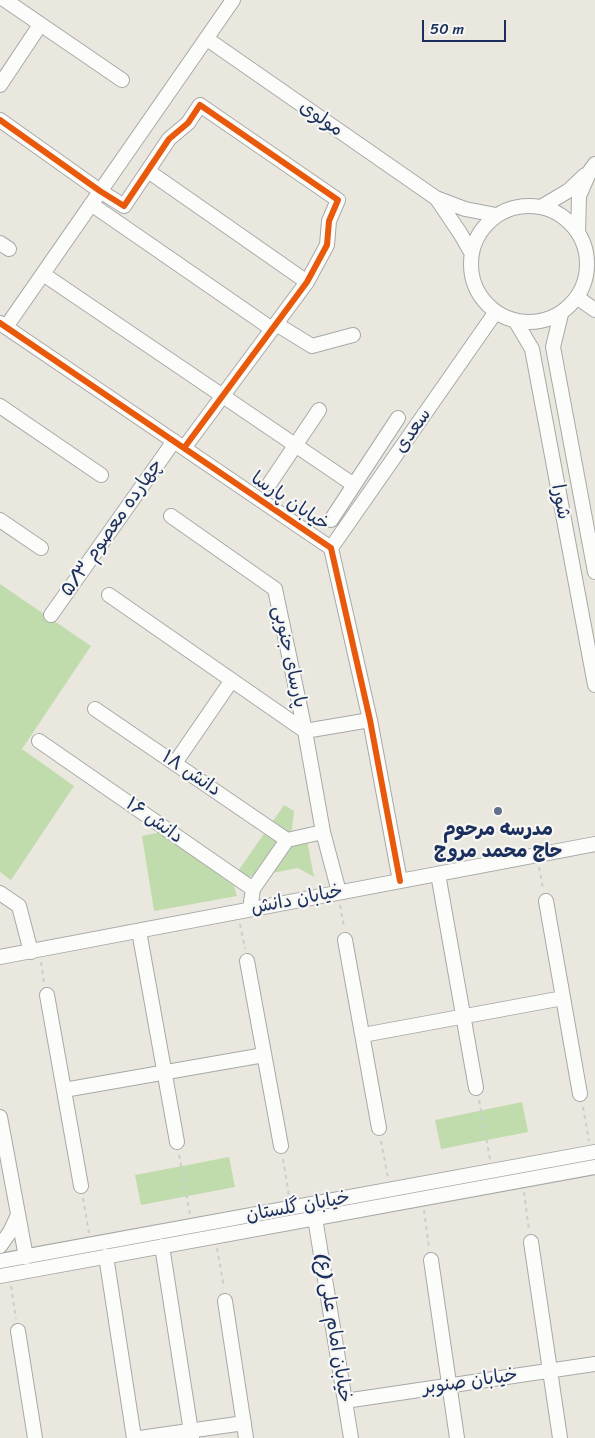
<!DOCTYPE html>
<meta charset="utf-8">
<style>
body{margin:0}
#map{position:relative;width:595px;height:1438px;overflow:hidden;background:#eae8de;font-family:Sriracha,sans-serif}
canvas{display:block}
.scale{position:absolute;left:422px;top:20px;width:84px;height:22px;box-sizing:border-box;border:2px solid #1b2f5e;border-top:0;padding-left:6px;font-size:15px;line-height:18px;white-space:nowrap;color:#1b2f5e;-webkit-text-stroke:4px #f6f6f2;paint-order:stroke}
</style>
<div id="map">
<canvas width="595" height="1438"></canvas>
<div class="scale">50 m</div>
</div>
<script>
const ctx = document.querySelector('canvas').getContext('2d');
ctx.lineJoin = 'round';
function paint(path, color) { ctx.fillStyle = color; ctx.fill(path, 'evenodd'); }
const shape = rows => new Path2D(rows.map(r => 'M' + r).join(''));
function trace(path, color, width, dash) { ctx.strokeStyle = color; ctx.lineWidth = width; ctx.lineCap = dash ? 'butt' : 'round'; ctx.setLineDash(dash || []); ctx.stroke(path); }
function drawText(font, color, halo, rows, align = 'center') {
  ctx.font = font + ' Sriracha,"Playpen Sans Arabic",sans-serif'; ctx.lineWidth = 4.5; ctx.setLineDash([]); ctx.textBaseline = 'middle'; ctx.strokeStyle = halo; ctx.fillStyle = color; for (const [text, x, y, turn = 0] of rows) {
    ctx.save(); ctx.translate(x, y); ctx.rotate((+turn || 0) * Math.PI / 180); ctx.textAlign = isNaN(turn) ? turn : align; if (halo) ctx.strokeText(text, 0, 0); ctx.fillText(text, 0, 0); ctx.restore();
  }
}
paint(shape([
 [0,584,91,646,22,749,74,786,11,880,0,872],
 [284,805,294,811,292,829,260,875,248,877,238,871],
 [162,832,234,886,237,896,154,911,142,836],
 [307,840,314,877,298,868,272,873,290,844],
 [522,1102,528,1132,441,1149,435,1120],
 [229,1157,235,1187,141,1205,135,1175]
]), '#c1dcac');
const minor = shape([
 [5,0,122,80],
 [207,39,436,198,465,209,496,215],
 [0,85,40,25],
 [0,120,100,191,124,206,169,139,188,123,200,105,338,200,329,221,327,245,307,282,184,448],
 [148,171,307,282],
 [437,199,460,233,471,252],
 [91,204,272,329],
 '471 264a58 58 0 1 1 116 0a58 58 0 1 1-116 0Z',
 [541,207,568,191,585,175],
 [578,233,579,196,590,171,595,164],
 [0,243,9,249],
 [43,274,354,485],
 [578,298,595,310],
 [561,314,553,347,595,572],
 [516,322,532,349,595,685],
 [0,323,331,548,370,720,400,881],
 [276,324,312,346,353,335],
 [6,327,233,0],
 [0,406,101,475],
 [270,483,319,410],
 [171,516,275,589,305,731,323,832,339,892],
 [0,520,41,548],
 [331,520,398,418],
 [331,548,495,313],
 [109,595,305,731,370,720],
 [51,615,174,441],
 [95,709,287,840],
 [39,741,253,889,250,909],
 [175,763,232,680],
 [438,874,476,1088],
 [253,889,287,840,323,832],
 [0,893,19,906,31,952],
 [546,901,580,1094],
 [139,931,177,1142],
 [345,940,379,1128],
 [0,957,595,844],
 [247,961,281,1146],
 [47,995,81,1186],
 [363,1035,563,998],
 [64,1090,264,1055],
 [0,1117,26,1257],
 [315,1218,351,1438],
 [531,1242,560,1438],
 [0,1246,10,1232,18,1215],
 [162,1246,192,1438],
 [106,1256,134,1438],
 [431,1260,457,1438],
 [0,1261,595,1152],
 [0,1276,595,1167],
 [225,1301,246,1438],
 [18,1331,35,1438],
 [345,1401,595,1364],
 [140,1438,244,1423]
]);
trace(minor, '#a7a9a9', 16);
trace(shape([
 [539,867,543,889],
 [340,905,344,927],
 [240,924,245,949],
 [41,962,44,982],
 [479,1100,490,1159],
 [583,1107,589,1141],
 [381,1141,388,1178],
 [179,1155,190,1214],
 [283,1159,289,1196],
 [524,1192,529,1230],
 [83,1198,89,1233],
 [424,1210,429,1248],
 [217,1248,224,1288],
 [11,1286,16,1319]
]), '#cbcdce', 2, [4, 4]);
trace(minor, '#fcfcfa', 14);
trace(shape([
 [0,120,100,191,124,206,169,139,188,123,200,105,338,200,329,221,327,245,307,282,184,448],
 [0,323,331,548,370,720,400,881]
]), '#e8590c', 6);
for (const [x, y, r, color] of [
 [498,811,5,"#63708b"]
]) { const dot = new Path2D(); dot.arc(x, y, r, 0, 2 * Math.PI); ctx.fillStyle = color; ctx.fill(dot); trace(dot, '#f6f6f2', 2); }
drawText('19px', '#1b2f5e', '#f6f6f2', [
 ["مولوی",321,119,35],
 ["سعدی",413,431,-55],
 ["خیابان پارسا",290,502,34],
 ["شورا",560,502,79],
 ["چهارده معصوم ۵/۳",112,528,-55],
 ["پارسای جنوبی",289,657,78],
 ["دانش ۱۸",191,774,34],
 ["دانش ۱۶",154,821,35],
 ["خیابان دانش",297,900,-11],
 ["خیابان گلستان",298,1207,-10],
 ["خیابان امام علی (ع)",333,1328,81],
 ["خیابان صنوبر",470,1382,-8]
]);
drawText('bold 19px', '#1b2f5e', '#f6f6f2', [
 ["مدرسه مرحوم",498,830],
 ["حاج محمد مروج",498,852]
]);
</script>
